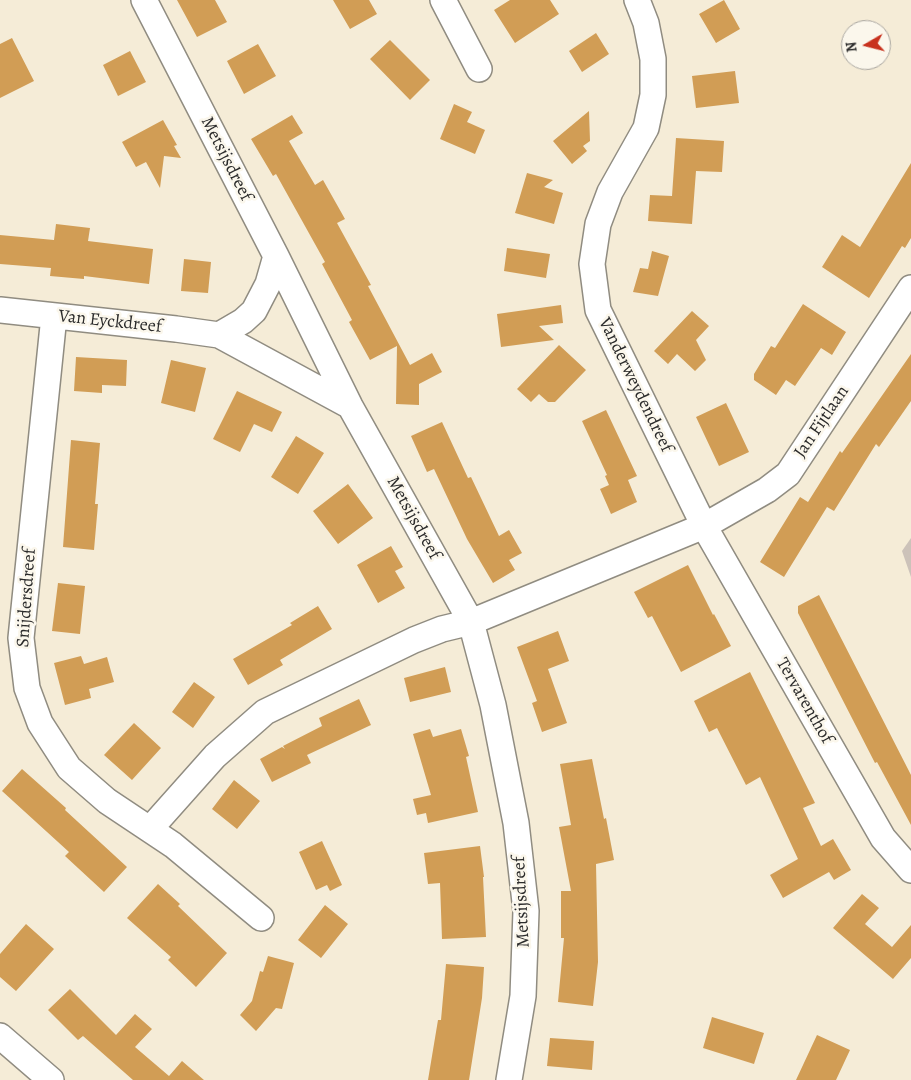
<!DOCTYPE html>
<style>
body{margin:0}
#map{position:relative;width:911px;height:1080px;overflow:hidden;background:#f5ecd7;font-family:Alegreya,serif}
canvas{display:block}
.north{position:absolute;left:841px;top:20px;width:50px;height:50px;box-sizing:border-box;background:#fbf7ec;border:1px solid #a8a59f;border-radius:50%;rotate:262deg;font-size:14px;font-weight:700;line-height:20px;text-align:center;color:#2b2b2b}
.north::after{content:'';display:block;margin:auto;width:18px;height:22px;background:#c8321e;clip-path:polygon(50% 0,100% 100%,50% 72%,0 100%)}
</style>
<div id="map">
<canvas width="911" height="1080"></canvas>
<div class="north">N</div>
</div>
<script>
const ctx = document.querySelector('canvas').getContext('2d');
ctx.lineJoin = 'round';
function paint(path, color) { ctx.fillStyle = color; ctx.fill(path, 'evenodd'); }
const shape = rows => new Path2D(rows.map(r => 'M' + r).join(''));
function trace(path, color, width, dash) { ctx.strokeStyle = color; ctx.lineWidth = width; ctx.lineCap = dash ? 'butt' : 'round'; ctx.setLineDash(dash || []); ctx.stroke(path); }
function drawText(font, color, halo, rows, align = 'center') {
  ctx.font = font + ' Alegreya,serif'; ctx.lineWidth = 5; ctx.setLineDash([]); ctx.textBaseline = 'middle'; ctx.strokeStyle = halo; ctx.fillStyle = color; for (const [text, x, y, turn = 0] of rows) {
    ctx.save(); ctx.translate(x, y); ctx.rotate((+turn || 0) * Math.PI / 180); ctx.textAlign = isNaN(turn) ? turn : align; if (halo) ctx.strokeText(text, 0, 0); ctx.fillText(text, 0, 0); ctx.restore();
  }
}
paint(shape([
 [911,538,911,577,902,551]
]), '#ccc2b9');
paint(shape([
 [177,0,215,0,227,22,197,37],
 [333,0,369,0,377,14,350,29],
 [510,0,550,0,559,14,515,43,494,10],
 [724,0,740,29,716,43,699,14],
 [596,33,609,54,582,72,569,51],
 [12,38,34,81,0,98,0,44],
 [390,40,430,80,410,100,370,59],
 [258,44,276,76,244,94,227,61],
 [130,51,146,82,118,96,103,65],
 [735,71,739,103,696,108,692,76],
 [454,104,472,112,467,122,485,130,475,154,440,139],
 [589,111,590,141,583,146,587,151,572,164,553,141],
 [292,115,303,133,289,141,315,185,323,180,345,219,337,223,371,285,368,286,410,365,432,353,442,372,419,384,419,405,396,404,397,346,370,360,349,322,352,320,322,264,325,262,276,174,273,176,251,139],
 [163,120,177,145,174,146,181,158,164,156,160,188,146,162,136,167,122,142],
 [676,138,724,141,722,172,696,171,692,224,648,221,650,195,672,196],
 [911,163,911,238,905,248,902,246,869,298,822,267,842,235,860,247],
 [527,173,553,180,544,187,563,193,554,224,515,213],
 [56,224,90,228,88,241,153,249,149,284,84,276,84,279,50,276,51,268,0,264,0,235,54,240],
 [507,248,550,254,546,278,504,271],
 [652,251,669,256,658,296,633,292,640,268,648,269],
 [184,259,211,262,208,293,181,291],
 [803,304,846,332,832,355,821,348,795,386,786,380,776,395,754,380,754,374,771,346,775,348],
 [561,305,563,323,539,326,554,340,501,347,497,314],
 [692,311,709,326,696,340,706,360,695,371,677,354,668,364,654,351],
 [559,345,586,370,555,402,548,402,539,394,531,402,517,389],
 [911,354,911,401,879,447,876,444,834,511,827,507,784,577,760,562,800,497,808,502,840,451,842,453],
 [76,357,127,360,126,386,102,385,102,393,74,391],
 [171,360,206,368,195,412,161,403],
 [237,391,282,412,272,432,254,424,240,452,213,439],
 [726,403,749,452,719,466,696,417],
 [606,410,637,476,628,480,637,502,611,514,600,489,609,485,605,476,607,475,582,421],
 [442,422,468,478,471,477,499,536,509,530,522,553,509,560,515,570,493,583,467,539,434,469,427,472,411,436],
 [296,436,324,453,298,494,271,477],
 [71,440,100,443,95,504,98,504,94,550,63,547],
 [348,484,373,518,338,544,313,511],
 [391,546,403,567,395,571,405,588,378,603,357,565],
 [688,565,713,615,714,614,731,646,681,672,652,616,648,618,634,592],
 [58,583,85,586,80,634,52,631],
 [819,595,911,775,911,825,877,762,875,763,798,613,798,606],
 [318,606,332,629,280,660,283,665,248,685,233,659,292,625,290,623],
 [558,631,569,661,548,669,567,723,542,732,532,703,537,701,517,647],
 [81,656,84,664,107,657,114,682,89,689,91,698,65,705,54,663],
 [445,667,451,692,410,702,404,678],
 [750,672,815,803,803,808,821,846,833,839,851,870,834,880,829,872,783,898,770,875,798,859,760,777,746,785,717,728,709,732,694,701],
 [194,682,215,697,193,728,172,712],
 [359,699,371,725,307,755,311,763,272,782,260,759,282,747,285,749,283,746,322,726,319,718],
 [134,723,161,748,132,780,104,755],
 [430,729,433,737,461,729,469,756,466,757,478,812,428,823,426,813,417,815,413,799,431,795,413,734],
 [592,759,604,819,606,818,614,860,596,864,598,962,593,1006,558,1002,564,938,561,938,561,891,571,891,559,827,571,825,560,764],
 [22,769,66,808,65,810,127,867,104,892,65,856,69,852,2,791],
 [234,780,260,801,237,829,212,809],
 [322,841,342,885,330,891,327,885,316,890,299,852],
 [480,846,484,877,483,877,486,937,442,939,440,883,428,884,424,853],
 [158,884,180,904,178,906,227,953,196,987,168,960,171,957,127,918],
 [862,894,879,908,865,924,892,947,911,925,911,958,893,979,833,928],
 [325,905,348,924,321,958,298,940],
 [26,924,54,949,16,991,0,977,0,954],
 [268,956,294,963,282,1009,276,1008,256,1031,240,1015,252,1001,260,971,263,972],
 [446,964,484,967,482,998,469,1080,428,1080,438,1020,441,1020],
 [70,989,116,1035,135,1014,152,1029,135,1047,169,1076,182,1061,204,1080,133,1080,83,1036,78,1040,48,1010],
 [712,1017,764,1033,754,1064,703,1048],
 [817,1035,850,1050,836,1080,796,1080],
 [550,1038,594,1041,592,1070,547,1066]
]), '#d19d55');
const minor = shape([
 [144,0,276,256,350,406,471,622,493,705,516,823,526,911,523,996,509,1080],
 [443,0,479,69],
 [911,288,788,474,767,490,704,526,883,838,911,870],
 [0,310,176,329,219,335,350,406],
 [54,316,21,638,27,688,40,723,69,768,107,801,173,845,261,918],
 [219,335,243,321,254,311,268,284,276,256],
 [150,829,215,756,265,712,414,640,442,629,471,622,704,526,598,310,592,264,598,224,610,192,646,128,653,95,653,59,646,23,637,0],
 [0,1036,51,1080]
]);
trace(minor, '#908c81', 28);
trace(minor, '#fff', 25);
drawText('18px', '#2b2b2b', '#fbf7ec', [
 ["Metsijsdreef",226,159,63],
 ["Van Eyckdreef",110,322,6],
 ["Vanderweydendreef",635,385,64],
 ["Jan Fijtlaan",822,422,-56],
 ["Metsijsdreef",413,518,61],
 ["Snijdersdreef",27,598,-86],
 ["Tervarenthof",804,701,60],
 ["Metsijsdreef",522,902,-93]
]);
</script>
